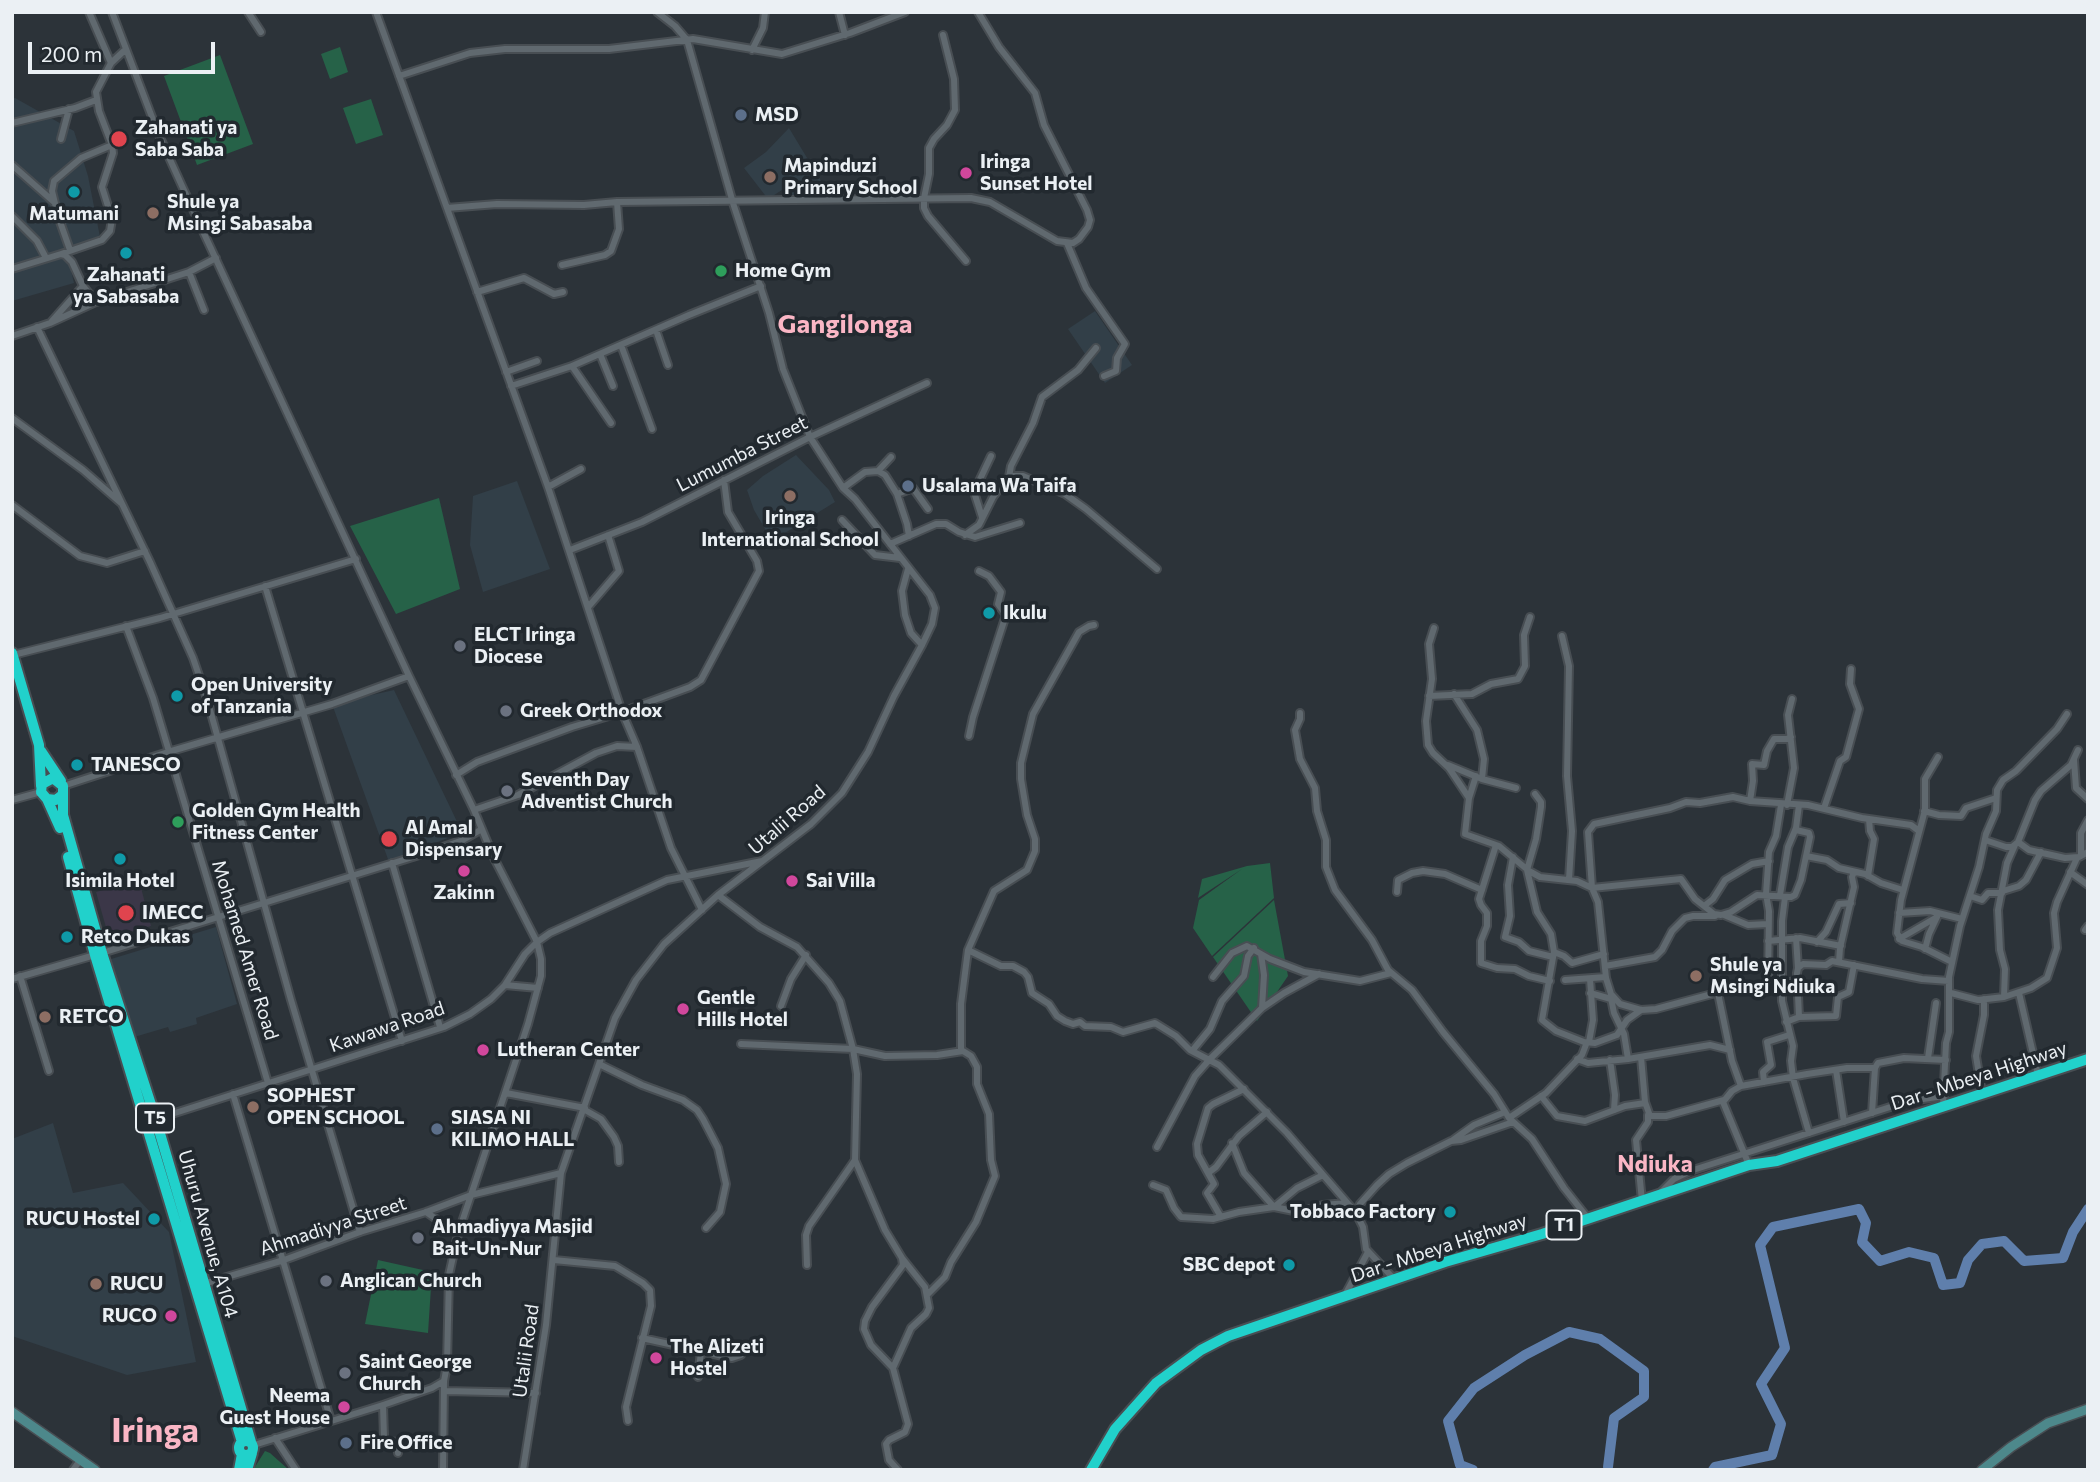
<!DOCTYPE html>
<style>
body{margin:0}
#map{position:relative;width:2100px;height:1482px;overflow:hidden;background:#2c3339;font-family:Commissioner,sans-serif}
canvas{display:block}
.frame{position:absolute;inset:0;border:14px solid #ebf0f4;pointer-events:none}
.scale{position:absolute;left:28px;top:42px;width:187px;height:32px;box-sizing:border-box;border:4px solid #ebf0f4;border-top:0;padding-left:9px;font-size:21px;line-height:24px;white-space:nowrap;color:#ebf0f4;-webkit-text-stroke:5px #22292f;paint-order:stroke}
</style>
<div id="map">
<canvas width="2100" height="1482"></canvas>
<div class="frame"></div>
<div class="scale">200 m</div>
</div>
<script>
const ctx = document.querySelector('canvas').getContext('2d');
ctx.lineJoin = 'round';
function paint(path, color) { ctx.fillStyle = color; ctx.fill(path, 'evenodd'); }
const shape = rows => new Path2D(rows.map(r => 'M' + r).join(''));
function trace(path, color, width, dash) { ctx.strokeStyle = color; ctx.lineWidth = width; ctx.lineCap = dash ? 'butt' : 'round'; ctx.setLineDash(dash || []); ctx.stroke(path); }
function drawText(font, color, halo, rows, align = 'center') {
  ctx.font = font + ' Commissioner,sans-serif'; ctx.lineWidth = 7; ctx.setLineDash([]); ctx.textBaseline = 'middle'; ctx.strokeStyle = halo; ctx.fillStyle = color; for (const [text, x, y, turn = 0] of rows) {
    ctx.save(); ctx.translate(x, y); ctx.rotate((+turn || 0) * Math.PI / 180); ctx.textAlign = isNaN(turn) ? turn : align; if (halo) ctx.strokeText(text, 0, 0); ctx.fillText(text, 0, 0); ctx.restore();
  }
}
paint(shape([
 [15,98,74,131,88,176,100,237,66,249,74,283,12,301,12,99],
 [789,128,821,181,797,199,785,188,768,199,744,168,766,152],
 [1095,311,1132,365,1105,383,1068,329],
 [796,455,829,490,835,502,772,541,754,510,747,490,763,476],
 [517,481,550,569,483,592,470,545,473,496],
 [394,690,462,832,389,862,332,704],
 [216,927,237,1004,196,1018,197,1024,170,1032,168,1027,131,1038,108,960],
 [53,1123,73,1193,123,1183,169,1232,196,1362,127,1375,12,1336,12,1139]
]), '#323f48');
paint(shape([
 [139,880,151,926,109,938,96,892]
]), '#3b3748');
paint(shape([
 [340,47,348,72,330,79,321,54],
 [220,55,253,144,197,165,164,76],
 [371,99,383,135,356,144,343,108],
 [439,498,460,589,396,614,350,526],
 [1270,863,1274,898,1212,956,1193,928,1199,900,1242,869,1198,898,1202,879,1247,866],
 [1274,900,1288,976,1257,1021,1213,957],
 [378,1260,432,1272,428,1333,365,1324],
 [265,1451,270,1453,289,1470,253,1470]
]), '#266248');
trace(shape([
 [1473,1470,1460,1465,1448,1421,1474,1388,1525,1355,1569,1332,1600,1339,1644,1371,1644,1397,1614,1418,1608,1467],
 [1713,1470,1715,1467,1772,1455,1781,1424,1761,1384,1785,1348,1760,1245,1773,1227,1859,1209,1866,1223,1862,1242,1880,1261,1909,1252,1934,1258,1943,1285,1960,1283,1968,1260,1982,1244,2004,1241,2024,1261,2063,1258,2073,1232,2088,1209]
]), '#5f7fac', 10);
const street = shape([
 [89,12,111,63],
 [112,12,158,133,182,186,409,676,474,810,493,856,537,942,541,959,541,976,528,1024,458,1234,449,1275,447,1365,444,1381,432,1388,383,1405,254,1445],
 [248,12,261,32],
 [376,12,548,487,622,712,637,747,671,848,702,910],
 [839,12,845,35],
 [943,35,954,79,955,110,947,125,934,139,929,148,929,174,924,198,924,208,928,216,966,261],
 [752,50,763,28,765,12],
 [399,76,470,53,505,49,609,49,693,39,782,54,850,33,905,12],
 [12,123,75,108,96,100],
 [61,139,69,109],
 [12,165,54,202],
 [447,208,497,204,584,205,617,202,971,198,990,202,1057,241,1073,243,1079,239,1088,227,1090,220,1087,210,1044,125,1035,93,999,47,978,12],
 [12,216,37,241,46,258],
 [1067,243,1086,288,1125,344,1117,358,1116,371,1104,376],
 [70,250,58,216,52,191,54,181,81,158,112,145],
 [61,254,102,240,110,231,112,219,102,187,113,153,112,145,99,111,96,92,111,63,126,49],
 [562,265,605,255,611,251,619,229,617,202],
 [12,269,61,254,65,255,72,262,83,286,96,302],
 [189,272,204,310],
 [477,292,524,278,554,294,563,292],
 [52,321,83,286],
 [37,327,150,562,193,658,207,699,291,1000,360,1232],
 [656,330,668,365],
 [12,336,50,323,96,302,189,272,216,258],
 [621,345,652,429],
 [600,354,613,386],
 [572,366,611,423],
 [506,372,537,361],
 [511,386,572,366,689,315,761,286],
 [12,418,83,470,121,503],
 [878,471,891,457],
 [1009,477,1011,466,1033,423,1042,397,1078,370,1096,348],
 [548,487,581,469],
 [843,488,865,472,878,471,885,475,897,494,907,524,909,536],
 [897,494,913,488,928,509],
 [12,505,80,556,107,563,145,551],
 [982,517,974,492,991,456],
 [842,520,875,555,900,558],
 [965,535,979,525,993,497,1006,479,1012,476,1023,476,1065,494,1086,509,1157,569],
 [890,544,936,524,946,524,959,532,975,537,1020,523],
 [570,550,642,522,810,437,927,383],
 [908,569,902,591,905,615,911,633,922,645],
 [265,586,402,1041],
 [589,606,619,571,608,535],
 [126,626,153,698,268,1083],
 [1434,628,1429,644,1432,679,1426,721,1428,745,1433,753,1449,768,1469,798],
 [1562,636,1569,666,1567,776,1572,831,1569,880],
 [13,655,160,618,356,559],
 [1454,694,1477,730,1484,759,1482,779],
 [1429,696,1472,694,1491,684,1518,679,1525,666,1524,635,1530,617],
 [1300,713,1300,719,1295,730,1300,759,1315,788,1317,811,1326,840,1326,867,1335,890,1372,940,1388,970,1412,990,1443,1032,1494,1094,1509,1118,1532,1139,1564,1188,1587,1217],
 [969,736,973,717,1006,615,998,604,1001,592,989,576,979,571],
 [1938,757,1925,779,1925,810,1901,900,1897,933,1902,941,1922,947,1952,962],
 [2074,760,2076,788,2088,799],
 [1448,765,1482,779,1516,788],
 [456,775,477,762,572,727,622,712,690,687,701,680,759,571,757,561,728,512,724,480],
 [1476,776,1469,798,1465,834,1499,846,1529,871,1540,877,1577,881,1592,888,1598,902,1606,978,1611,994,1620,1004,1641,1010,1656,1009,1727,990,1797,981],
 [63,786,168,752,332,704,409,676],
 [1535,794,1541,802,1541,807,1536,839,1527,870,1537,912,1551,934,1554,952,1542,1020,1556,1031,1584,1042,1595,1043,1617,1035,1627,1020,1641,1010],
 [12,800,41,792],
 [1750,801,1753,781,1752,764,1764,765,1767,751,1774,739,1787,739,1791,737],
 [1787,805,1794,768,1788,715,1792,699],
 [1824,808,1840,761,1846,757,1859,709,1850,684,1851,669],
 [474,810,518,795,596,753,617,746,637,747],
 [1924,811,1939,815,1961,816,1966,808,1996,798],
 [1796,830,1809,833,1810,837,1801,880,1795,895,1791,897,1757,895,1731,912,1721,915,1714,914,1695,899,1681,879,1592,888,1588,832,1594,824,1670,808,1686,802,1700,803,1733,797,1750,801,1808,805,1862,818,1911,825,1919,831],
 [1985,840,2006,847,2012,847,2018,842,2035,800,2041,791,2071,765,2078,750],
 [2018,842,2029,850,2065,858,2079,857],
 [1496,845,1479,899,1481,905,1487,913,1487,926,1481,941,1481,963,1497,968,1515,969,1529,976,1550,981],
 [2081,855,2081,833,2088,820],
 [1806,856,1827,860,1839,868,1865,874,1881,883,1903,890],
 [1513,857,1508,885,1510,916,1505,937,1519,942,1529,951,1553,957],
 [392,863,440,1027],
 [2070,872,2088,885],
 [1868,876,1874,839,1870,831,1869,819],
 [2003,891,2019,886,2026,880,2041,852],
 [1397,892,1398,880,1412,873,1423,871,1445,874,1482,890],
 [718,895,760,927,797,947,829,983,840,1001,853,1049,857,1074,855,1160,885,1230,902,1258,903,1265,872,1307,865,1321,864,1329,871,1345,893,1368],
 [1780,895,1788,847,1796,828,1799,805],
 [1970,896,1982,900,1988,893,2002,893],
 [1785,897,1782,921,1782,1001,1793,1046,1791,1061,1793,1078,1809,1133],
 [1704,906,1713,899,1725,880,1752,864,1769,861],
 [1899,913,1930,911,1962,919],
 [1724,915,1748,925,1768,924],
 [2085,930,2088,926],
 [1796,938,1798,968],
 [1899,939,1937,917],
 [1768,941,1800,938,1841,946],
 [1817,942,1826,932,1839,904,1851,903],
 [1925,949,1929,934,1937,917],
 [968,950,1001,966,1013,966,1024,972,1028,977,1032,993,1049,1004,1057,1016,1065,1021,1073,1024,1080,1022,1085,1026,1111,1027,1123,1032,1155,1023,1176,1036,1190,1050,1219,1065,1287,1133,1356,1213,1363,1227,1366,1249,1394,1279],
 [1554,952,1564,956,1572,963,1604,954],
 [102,953,429,852,463,840,482,829],
 [1261,954,1264,975,1262,1008],
 [1839,962,1840,948,1854,887,1852,877,1854,872],
 [1605,966,1655,957,1662,950,1672,931,1685,918,1693,916,1715,916],
 [20,976,49,1071],
 [1213,977,1232,953,1247,946,1270,959,1304,972,1360,981,1391,973],
 [12,979,95,955],
 [1565,980,1606,977],
 [1768,984,1769,911,1766,894,1769,852,1776,836,1781,805],
 [505,985,538,988],
 [1590,993,1611,999],
 [1718,993,1732,1061,1741,1086],
 [1951,993,1978,1000,2004,997,2031,988,2047,978,2057,948,2054,913,2057,902,2077,858,2088,852],
 [2019,993,2038,1075],
 [2004,997,2005,969,2000,950,1998,910,2007,863,2015,845],
 [1611,998,1614,1013,1624,1034,1628,1059],
 [781,1006,791,979,806,955],
 [1799,1017,1797,973,1798,968,1803,964,1826,965,1832,961,1922,979,1949,981],
 [1786,1022,1799,1017,1836,1016,1838,997,1849,992,1854,965],
 [1589,1042,1593,1020,1590,979],
 [741,1044,853,1049,885,1056,937,1055,963,1051,971,1056,977,1067,977,1084,989,1114,991,1160,995,1176,976,1222,951,1262,945,1277,928,1294],
 [961,1051,961,1004,968,950,994,891,1027,870,1035,851,1035,839,1027,815,1021,779,1021,763,1033,714,1079,632,1089,626,1094,625],
 [1192,1051,1210,1029,1222,1001,1244,976,1248,956,1254,948],
 [1641,1057,1645,1102,1650,1116,1666,1116,1724,1100],
 [1928,1058,1936,1003],
 [1577,1059,1588,1063,1628,1059,1710,1045,1730,1050],
 [1610,1060,1615,1095,1614,1110],
 [599,1064,642,1085,683,1100,697,1110,703,1119,718,1148,726,1184,720,1212,706,1228],
 [1836,1070,1844,1122],
 [1764,1082,1763,1072,1771,1065,1767,1042,1789,1035],
 [506,1093,585,1108],
 [1982,1093,1976,1056,1984,1015,1984,999],
 [233,1094,331,1421],
 [1541,1096,1557,1116,1585,1121,1625,1106,1645,1103],
 [1943,1106,1946,1043,1949,1032,1949,977,1960,926,1979,867,1986,834,1996,811,1997,790,2003,780,2016,771,2057,729,2067,714],
 [585,1110,601,1119,614,1137,618,1146,619,1162],
 [1872,1113,1875,1068,1878,1063,1904,1058,1946,1060],
 [1509,1118,1546,1093,1582,1055,1587,1042],
 [153,1120,444,1027,470,1014,491,999,505,985,525,954,537,942,550,933,667,880,762,861],
 [1453,1140,1474,1125,1505,1112],
 [1232,1143,1244,1173,1274,1207,1299,1212,1323,1205,1347,1203],
 [1157,1147,1195,1076,1210,1059,1262,1008,1284,993,1319,974],
 [1749,1165,1723,1102,1732,1091,1741,1086,1807,1074,1847,1068,1875,1068],
 [1208,1173,1216,1167,1239,1136,1267,1112],
 [1153,1185,1166,1190,1174,1208,1181,1217,1213,1219,1239,1212,1274,1207,1297,1188,1323,1175],
 [1660,1193,1674,1179,1690,1171,1909,1101,1944,1096],
 [1642,1201,1636,1140,1648,1122,1648,1115],
 [426,1212,458,1234],
 [1356,1213,1360,1204,1377,1185,1389,1174,1407,1163,1451,1141,1461,1140,1513,1122],
 [1221,1217,1207,1193,1214,1184,1198,1155,1197,1144,1208,1108,1213,1104,1244,1089],
 [554,1260,615,1266,643,1283,650,1290,651,1306,626,1407,628,1421],
 [807,1265,806,1235,809,1226,855,1160],
 [203,1284,284,1260,360,1232,426,1212,471,1195,561,1173],
 [1345,1295,1368,1252],
 [642,1338,732,1358,741,1355,747,1345],
 [698,1377,701,1352],
 [445,1391,536,1393],
 [383,1405,384,1438,386,1441,398,1442,398,1453],
 [275,1438,296,1470],
 [73,1470,81,1459],
 [443,1470,444,1381],
 [523,1470,546,1325,561,1173,615,1018,636,980,664,944,718,895,811,824,842,793,868,752,894,696,922,645,932,624,935,608,930,595,855,499,843,488,810,437,783,369,769,313,733,203,687,40,675,26,657,12],
 [898,1470,889,1460,886,1444,889,1440,905,1432,908,1424,893,1368,911,1328,926,1314,929,1308,925,1287,902,1258]
]);
const secondary = shape([
 [12,1412,95,1470],
 [1982,1470,2011,1447,2048,1423,2088,1409]
]);
const highway = shape([
 [12,653,39,745,41,786],
 [41,751,61,781],
 [62,795,56,800,47,799,41,792,42,784,53,778,63,786,63,815,102,953,156,1120,251,1442],
 [47,799,60,828],
 [68,857,95,955,242,1442],
 '239 1448a7 7 0 1 1 14 0a7 7 0 1 1-14 0Z',
 [239,1470,242,1454],
 [247,1470,252,1453],
 [1091,1470,1115,1429,1156,1383,1201,1350,1228,1336,1445,1262,1542,1234,1749,1165,1777,1161,2088,1059]
]);
trace(street, '#484e53', 10);
trace(secondary, '#484e53', 12);
trace(highway, '#484e53', 14);
trace(street, '#60696f', 6);
trace(secondary, '#4d888b', 9);
trace(highway, '#21d1cb', 10);
for (const [x, y, r, color] of [
 [741,115,7,"#5c6f8a"],
 [119,139,9,"#e0444e"],
 [966,173,7,"#d1479c"],
 [770,177,7,"#8d6e63"],
 [74,192,7,"#0f9aa8"],
 [153,213,7,"#8d6e63"],
 [126,253,7,"#0f9aa8"],
 [721,271,7,"#2e9e5b"],
 [908,486,7,"#5c6f8a"],
 [790,496,7,"#8d6e63"],
 [989,613,7,"#0f9aa8"],
 [460,646,7,"#6b7280"],
 [177,696,7,"#0f9aa8"],
 [506,711,7,"#6b7280"],
 [77,765,7,"#0f9aa8"],
 [507,791,7,"#6b7280"],
 [178,822,7,"#2e9e5b"],
 [389,839,9,"#e0444e"],
 [120,859,7,"#0f9aa8"],
 [464,871,7,"#d1479c"],
 [792,881,7,"#d1479c"],
 [126,913,9,"#e0444e"],
 [67,937,7,"#0f9aa8"],
 [1696,976,7,"#8d6e63"],
 [683,1009,7,"#d1479c"],
 [45,1017,7,"#8d6e63"],
 [483,1050,7,"#d1479c"],
 [253,1107,7,"#8d6e63"],
 [437,1129,7,"#5c6f8a"],
 [1450,1212,7,"#0f9aa8"],
 [154,1219,7,"#0f9aa8"],
 [418,1238,7,"#6b7280"],
 [1289,1265,7,"#0f9aa8"],
 [326,1281,7,"#6b7280"],
 [96,1284,7,"#8d6e63"],
 [171,1316,7,"#d1479c"],
 [656,1358,7,"#d1479c"],
 [345,1373,7,"#6b7280"],
 [344,1407,7,"#d1479c"],
 [346,1443,7,"#5c6f8a"]
]) { const dot = new Path2D(); dot.arc(x, y, r, 0, 2 * Math.PI); ctx.fillStyle = color; ctx.fill(dot); trace(dot, '#22292f', 2.5); }
for (const [x, y, w] of [
 [155,1118,38],
 [1564,1225,35]
]) { const box = new Path2D(); box.roundRect(x - w / 2, y - 14.5, w, 29, 5); ctx.fillStyle = '#22292f'; ctx.fill(box); trace(box, '#ebf0f4', 2); }
drawText('bold 18px', '#ebf0f4', null, [
 ["T5",155,1118],
 ["T1",1564,1225]
]);
drawText('bold 19px', '#ebf0f4', '#22292f', [
 ["MSD",755,115],
 ["Zahanati ya",135,128],
 ["Saba Saba",135,150],
 ["Iringa",980,162],
 ["Sunset Hotel",980,184],
 ["Mapinduzi",784,166],
 ["Primary School",784,188],
 ["Shule ya",167,202],
 ["Msingi Sabasaba",167,224],
 ["Matumani",74,214,"center"],
 ["Home Gym",735,271],
 ["Zahanati",126,275,"center"],
 ["ya Sabasaba",126,297,"center"],
 ["Usalama Wa Taifa",922,486],
 ["Iringa",790,518,"center"],
 ["International School",790,540,"center"],
 ["Ikulu",1003,613],
 ["ELCT Iringa",474,635],
 ["Diocese",474,657],
 ["Open University",191,685],
 ["of Tanzania",191,707],
 ["Greek Orthodox",520,711],
 ["TANESCO",91,765],
 ["Seventh Day",521,780],
 ["Adventist Church",521,802],
 ["Golden Gym Health",192,811],
 ["Fitness Center",192,833],
 ["Al Amal",405,828],
 ["Dispensary",405,850],
 ["Isimila Hotel",120,881,"center"],
 ["Sai Villa",806,881],
 ["Zakinn",464,893,"center"],
 ["IMECC",142,913],
 ["Retco Dukas",81,937],
 ["Shule ya",1710,965],
 ["Msingi Ndiuka",1710,987],
 ["Gentle",697,998],
 ["Hills Hotel",697,1020],
 ["RETCO",59,1017],
 ["Lutheran Center",497,1050],
 ["SOPHEST",267,1096],
 ["OPEN SCHOOL",267,1118],
 ["SIASA NI",451,1118],
 ["KILIMO HALL",451,1140],
 ["Tobbaco Factory",1436,1212,"right"],
 ["RUCU Hostel",140,1219,"right"],
 ["Ahmadiyya Masjid",432,1227],
 ["Bait-Un-Nur",432,1249],
 ["SBC depot",1275,1265,"right"],
 ["Anglican Church",340,1281],
 ["RUCU",110,1284],
 ["RUCO",157,1316,"right"],
 ["The Alizeti",670,1347],
 ["Hostel",670,1369],
 ["Saint George",359,1362],
 ["Church",359,1384],
 ["Neema",330,1396,"right"],
 ["Guest House",330,1418,"right"],
 ["Fire Office",360,1443]
], 'left');
drawText('19px', '#ebf0f4', '#22292f', [
 ["Lumumba Street",742,454,-27],
 ["Utalii Road",787,820,-41],
 ["Mohamed Amer Road",245,950,73],
 ["Kawawa Road",387,1027,-19],
 ["Dar - Mbeya Highway",1979,1076,-18],
 ["Ahmadiyya Street",333,1226,-18],
 ["Uhuru Avenue, A104",208,1234,74],
 ["Dar - Mbeya Highway",1439,1248,-18],
 ["Utalii Road",526,1351,-82]
]);
drawText('bold 23px', '#fab6c5', '#22292f', [
 ["Ndiuka",1655,1164]
]);
drawText('bold 26px', '#fab6c5', '#22292f', [
 ["Gangilonga",845,324]
]);
drawText('bold 33px', '#fab6c5', '#22292f', [
 ["Iringa",155,1431]
]);
</script>
